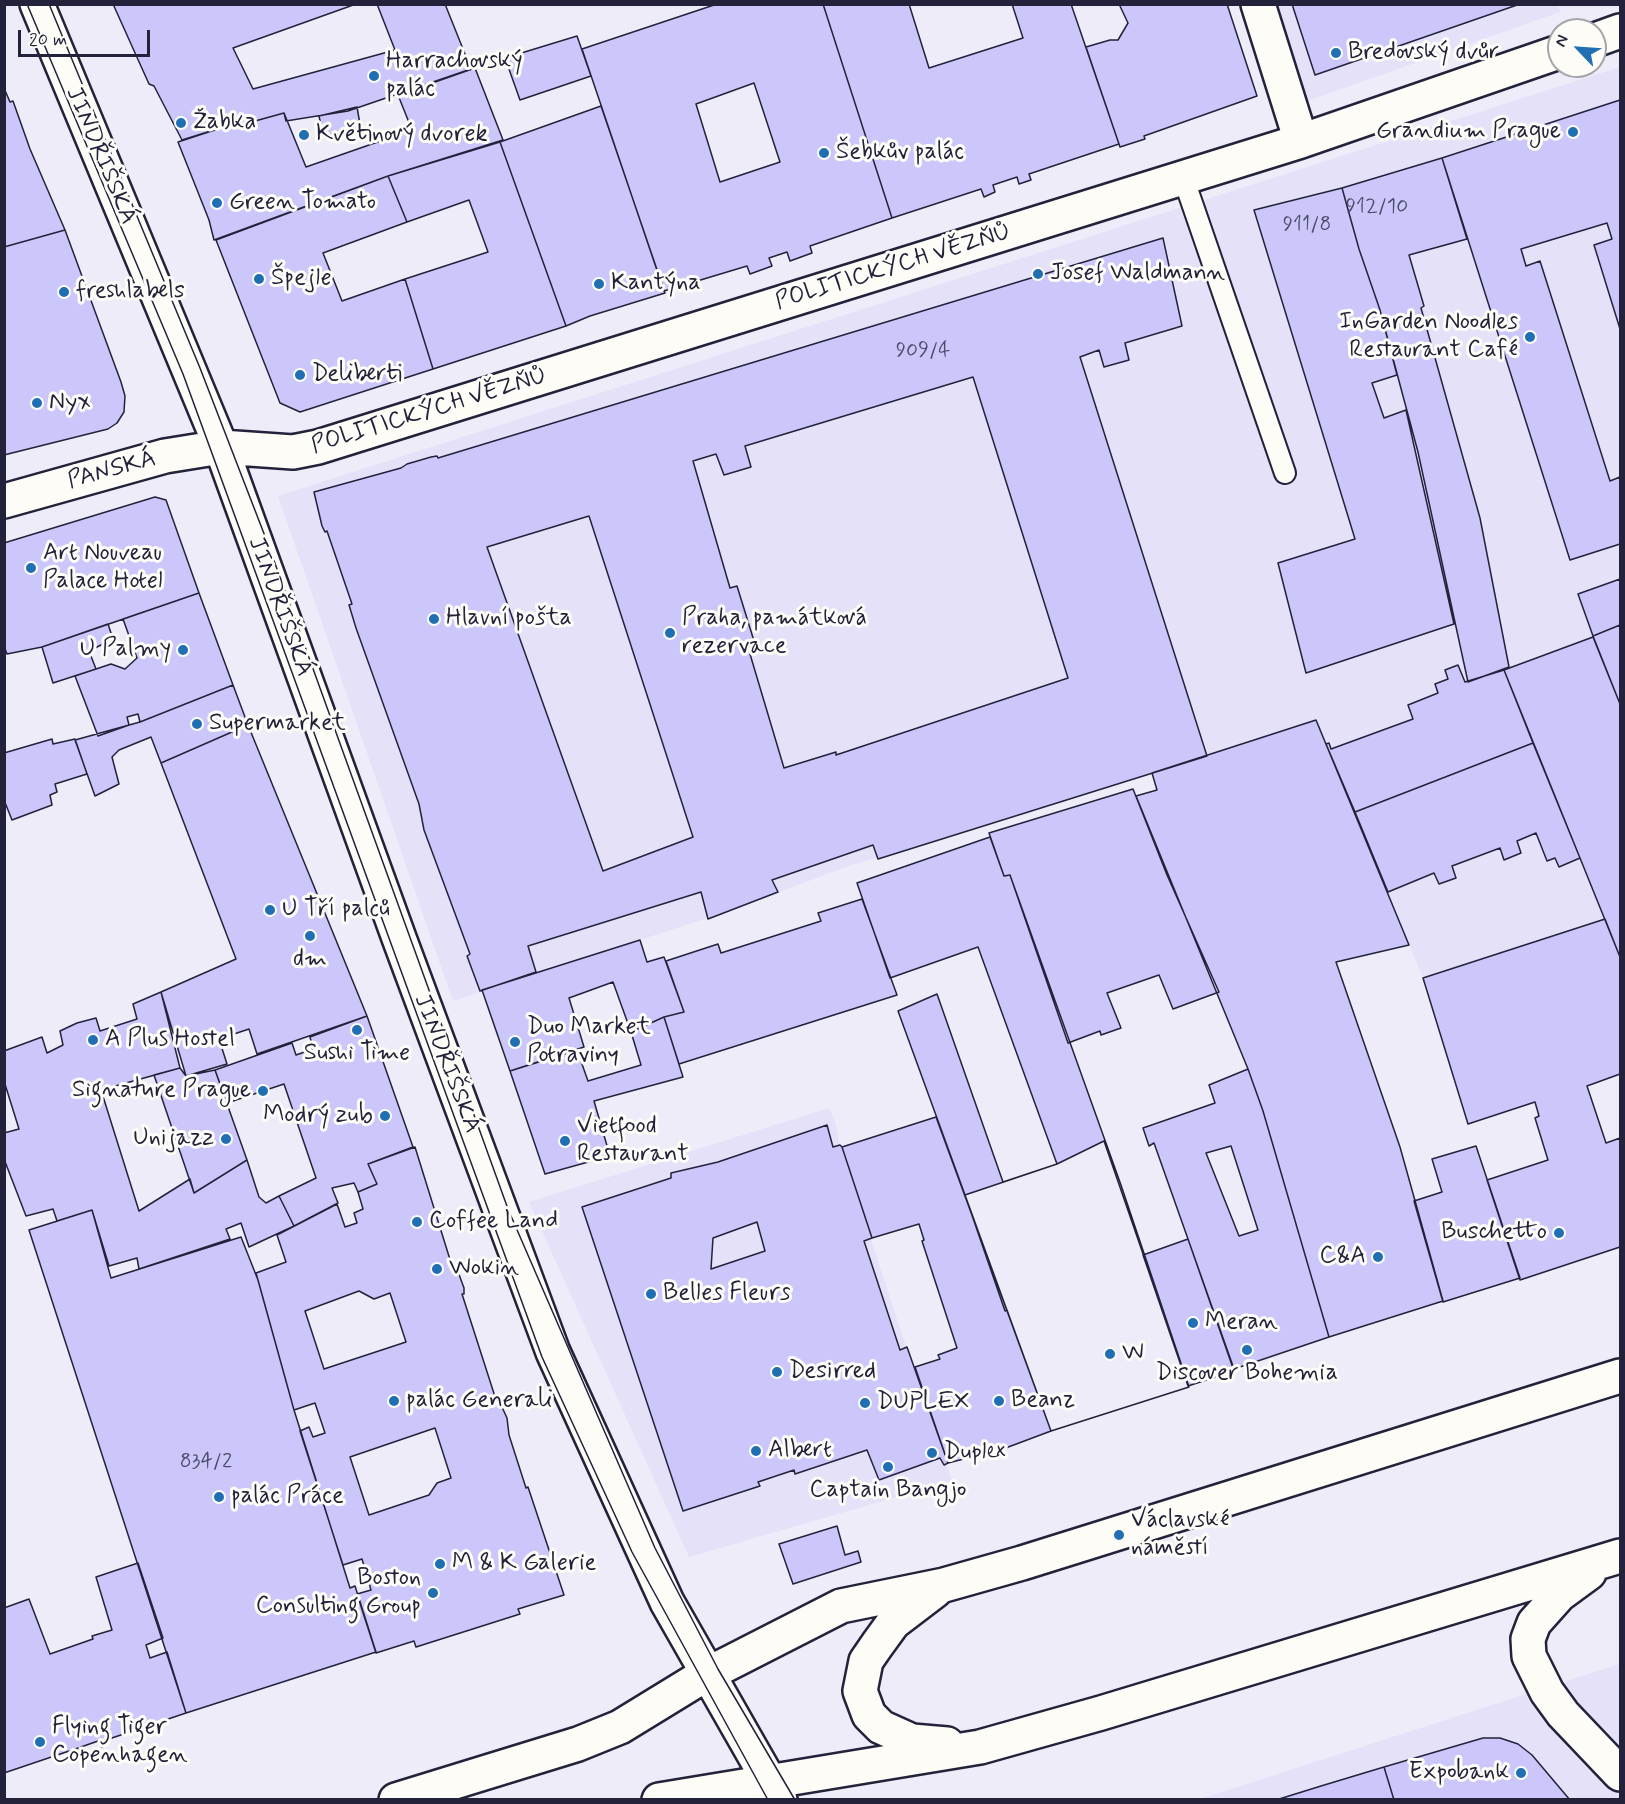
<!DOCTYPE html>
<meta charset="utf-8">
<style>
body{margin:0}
#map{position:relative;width:1625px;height:1804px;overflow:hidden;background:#eeecf8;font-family:Mynerve,sans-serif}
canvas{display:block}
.frame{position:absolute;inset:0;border:6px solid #22223b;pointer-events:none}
.north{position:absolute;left:1547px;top:18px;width:60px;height:60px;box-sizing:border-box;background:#fdfcf7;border:2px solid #a5a5ac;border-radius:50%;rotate:295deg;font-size:16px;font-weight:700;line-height:24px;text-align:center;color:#22223b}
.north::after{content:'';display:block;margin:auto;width:21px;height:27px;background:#1f6fb2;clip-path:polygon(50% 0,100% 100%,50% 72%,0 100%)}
.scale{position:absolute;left:18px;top:30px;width:132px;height:27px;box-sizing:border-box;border:3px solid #22223b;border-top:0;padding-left:8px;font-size:18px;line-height:21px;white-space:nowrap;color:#22223b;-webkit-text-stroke:4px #fdfcf7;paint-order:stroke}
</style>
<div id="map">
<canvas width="1625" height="1804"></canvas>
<div class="frame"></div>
<div class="north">N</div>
<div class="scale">20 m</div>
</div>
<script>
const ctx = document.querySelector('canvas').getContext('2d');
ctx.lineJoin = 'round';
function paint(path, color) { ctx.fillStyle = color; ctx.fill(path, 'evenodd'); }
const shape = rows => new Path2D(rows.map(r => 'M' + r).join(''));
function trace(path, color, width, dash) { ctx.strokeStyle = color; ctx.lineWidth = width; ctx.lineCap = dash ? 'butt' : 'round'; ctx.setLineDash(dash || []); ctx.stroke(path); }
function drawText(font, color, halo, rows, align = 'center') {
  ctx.font = font + ' Mynerve,sans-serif'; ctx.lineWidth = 6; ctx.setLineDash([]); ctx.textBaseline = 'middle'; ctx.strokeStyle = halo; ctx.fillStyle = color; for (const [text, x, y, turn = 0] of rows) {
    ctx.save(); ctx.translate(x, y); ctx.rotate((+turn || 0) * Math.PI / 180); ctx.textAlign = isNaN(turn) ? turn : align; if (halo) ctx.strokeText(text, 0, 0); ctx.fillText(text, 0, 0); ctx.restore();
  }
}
paint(shape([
 [1558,4,1560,12,1307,101,1275,5],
 [1620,67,1620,957,1605,919,1423,978,1316,720,930,843,848,866,738,908,453,1001,278,496],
 [829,1108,835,1121,840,1145,913,1368,915,1367,952,1481,689,1557,529,1202],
 [1620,1664,1620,1799,1197,1800,1610,1667]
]), '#e4e1f9');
const building = shape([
 [113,4,356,4,233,48,253,89,395,50,377,4,445,4,471,69,348,111,286,121,284,113,237,126,230,125,182,140,154,86,149,84,113,4],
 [717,4,823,4,892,218,810,246,812,253,790,261,787,252,769,258,772,266,750,274,747,266,664,291,582,49,717,4],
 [754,83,780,162,720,182,696,104,754,83],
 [823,4,909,4,929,68,1023,38,1012,4,1071,4,1119,144,1029,174,1031,180,1019,184,1017,177,993,185,995,192,984,197,981,189,892,218,823,4],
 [1119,4,1227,4,1257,96,1144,136,1145,139,1120,147,1086,47,1110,40,1118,40,1128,23,1119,4],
 [1292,4,1520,4,1315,75,1292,4],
 [577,36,591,76,520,100,505,58,577,36],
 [475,68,503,140,388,176,214,240,209,220,178,142,230,125,237,126,284,113,306,167,412,130,398,95,475,68],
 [4,88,10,102,13,101,30,149,65,230,4,247,4,88],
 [1620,100,1620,329,1594,245,1612,239,1607,223,1521,249,1526,266,1540,261,1610,481,1620,477,1620,544,1570,560,1442,158,1620,100],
 [601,106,665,293,590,316,566,326,500,142,601,106],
 [357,107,361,130,323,135,319,116,357,107],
 [500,142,566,326,433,369,405,279,488,252,469,200,407,222,388,176,500,142],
 [1442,158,1467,239,1409,255,1424,306,1421,308,1480,518,1509,667,1468,682,1418,452,1380,310,1359,249,1342,188,1442,158],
 [388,176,407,222,323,253,342,301,405,279,433,369,300,412,280,403,216,240,388,176],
 [1342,188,1359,249,1380,310,1397,375,1372,383,1384,418,1406,410,1454,624,1306,673,1278,563,1355,539,1254,210,1342,188],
 [65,230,121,382,125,396,124,412,117,423,108,429,4,455,4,247,65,230],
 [1163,238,1182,326,1125,343,1129,360,1104,367,1099,350,1080,357,1207,756,878,859,873,845,772,880,778,892,708,919,701,892,528,946,536,972,480,991,467,956,470,954,424,830,419,804,356,628,349,605,352,604,327,531,325,532,322,526,314,492,401,468,407,464,431,457,437,456,438,458,1163,238],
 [973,377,1068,678,836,755,836,752,784,768,747,644,754,641,737,586,730,588,693,461,716,454,724,475,751,467,745,446,973,377],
 [589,516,693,837,603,871,487,547,589,516],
 [155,497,166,500,199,593,42,647,7,654,4,646,4,543,155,497],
 [1620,579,1620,625,1593,636,1578,594,1620,579],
 [199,593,233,685,140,722,138,714,127,717,129,725,98,736,75,676,111,664,125,669,137,658,123,619,199,593],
 [108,624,113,639,89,651,96,669,53,683,42,647,108,624],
 [1620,625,1620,704,1593,636,1620,625],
 [1593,637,1620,704,1620,957,1504,670,1593,637],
 [1458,665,1465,682,1504,670,1533,743,1355,812,1326,744,1329,743,1331,749,1413,719,1408,705,1438,693,1435,684,1448,679,1445,670,1458,665],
 [233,685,248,725,161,763,151,737,119,750,112,757,119,784,95,796,75,740,140,722,233,685],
 [1316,720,1409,945,1336,962,1400,1147,1443,1301,1329,1337,1263,1111,1248,1069,1136,796,1157,790,1152,773,1316,720],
 [248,725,367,1016,257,1054,249,1029,219,1039,227,1064,186,1076,161,992,236,959,161,763,248,725],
 [52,739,53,744,75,739,87,774,55,784,57,792,50,795,52,805,12,820,4,800,4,753,52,739],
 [1533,743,1580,858,1559,867,1555,858,1547,861,1536,833,1517,841,1521,853,1504,860,1500,848,1452,866,1456,878,1439,884,1434,873,1388,892,1355,812,1533,743],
 [1133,789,1167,875,1219,992,1173,1009,1159,975,1107,993,1121,1028,1101,1035,1100,1031,1068,1043,1010,875,1004,876,989,833,1133,789],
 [990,837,1004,876,1010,875,1121,1185,1189,1387,1051,1431,898,1011,937,994,1003,1182,1057,1164,978,947,890,978,857,883,990,837],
 [862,899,897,995,679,1064,664,1017,684,1012,666,961,718,944,721,953,821,921,818,913,862,899],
 [1605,919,1620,957,1620,1074,1587,1086,1606,1143,1620,1138,1620,1247,1520,1280,1487,1180,1548,1160,1535,1118,1539,1116,1535,1102,1468,1124,1423,978,1605,919],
 [640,940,647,962,664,957,684,1012,664,1017,631,1032,613,982,569,998,584,1047,510,1071,482,990,640,940],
 [161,992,180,1068,101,1090,139,1211,190,1179,194,1193,247,1160,259,1197,266,1203,279,1196,294,1226,249,1247,241,1223,226,1229,230,1239,139,1269,137,1258,109,1266,92,1210,57,1221,53,1209,26,1216,4,1159,4,1133,19,1129,4,1081,4,1051,42,1037,47,1053,63,1045,60,1031,77,1023,96,1018,100,1031,137,1019,133,1004,161,992],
 [367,1016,413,1147,368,1164,377,1184,358,1192,354,1183,332,1188,338,1203,294,1226,279,1196,316,1178,284,1084,227,1103,215,1070,292,1043,296,1055,313,1049,310,1037,367,1016],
 [664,1017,683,1077,594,1101,610,1156,545,1174,510,1071,577,1050,588,1081,641,1065,631,1032,664,1017],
 [180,1068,186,1076,215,1070,247,1160,194,1193,154,1075,180,1068],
 [1248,1069,1263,1111,1329,1337,1234,1369,1154,1143,1149,1146,1143,1128,1215,1103,1209,1085,1248,1069],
 [1231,1146,1258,1230,1239,1236,1206,1153,1231,1146],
 [936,1117,1051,1431,1003,1449,948,1463,915,1367,940,1359,938,1355,957,1348,922,1241,924,1240,919,1224,872,1238,842,1147,936,1117],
 [827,1125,833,1147,840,1145,842,1147,872,1238,864,1241,900,1350,907,1347,948,1463,944,1465,940,1458,879,1480,867,1450,795,1474,794,1470,758,1482,760,1486,683,1511,582,1207,671,1178,671,1173,718,1162,827,1125],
 [757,1222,765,1251,711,1269,713,1238,757,1222],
 [1104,1141,1189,1387,1051,1431,1007,1310,1005,1311,965,1195,1057,1164,1104,1141],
 [1476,1146,1520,1278,1443,1302,1414,1201,1442,1192,1432,1159,1476,1146],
 [415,1147,452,1266,457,1269,464,1288,464,1294,462,1294,498,1406,501,1405,507,1418,509,1435,526,1488,528,1487,564,1595,518,1609,520,1614,416,1647,414,1641,376,1653,357,1594,371,1590,362,1559,343,1565,300,1431,309,1427,313,1437,325,1433,315,1403,294,1410,256,1273,286,1262,277,1235,337,1204,345,1227,357,1223,354,1213,363,1209,358,1192,377,1184,368,1164,415,1147],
 [359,1291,374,1299,390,1293,406,1342,324,1369,305,1311,359,1291],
 [435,1428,451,1478,437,1483,429,1495,369,1515,350,1457,435,1428],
 [92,1210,111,1278,241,1237,258,1280,294,1410,350,1588,355,1586,376,1652,186,1713,29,1230,92,1210],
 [1188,1239,1234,1371,1188,1386,1143,1255,1188,1239],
 [837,1526,845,1555,858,1551,861,1562,793,1584,779,1544,837,1526],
 [138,1563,163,1638,146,1645,150,1658,167,1652,186,1713,103,1741,106,1744,102,1747,98,1741,81,1747,81,1754,77,1753,78,1748,4,1773,4,1608,29,1599,50,1654,93,1639,92,1636,112,1630,96,1577,138,1563],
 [1483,1738,1500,1738,1518,1744,1532,1755,1570,1800,1394,1800,1384,1767,1483,1738],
 [1384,1767,1394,1800,1276,1800,1321,1786,1384,1767]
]);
paint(building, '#cbc7fa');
trace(building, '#22223b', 1.5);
const lane = shape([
 [1183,177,1285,473]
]);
const street = shape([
 [37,4,221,447,399,938,553,1352,667,1602,780,1800],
 [1258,4,1301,141],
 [1595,40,1620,31],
 [4,501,165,456,221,447,293,452,318,447,1301,141,1559,52],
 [1589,1573,1559,1595,1534,1623,1528,1639,1529,1656,1547,1692,1563,1714,1620,1774],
 [935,1591,893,1623,877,1645,866,1661,860,1691,869,1715,881,1727,912,1741,947,1744],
 [396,1800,578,1744,620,1727,700,1678,841,1606,944,1585,1022,1563,1620,1376],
 [659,1800,980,1747,1101,1713,1620,1556]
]);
trace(lane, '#22223b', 24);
trace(street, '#22223b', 38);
trace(lane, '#fdfcf7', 20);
trace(street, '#fdfcf7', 33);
trace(shape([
 [27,4,183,374,542,1357,632,1552,768,1800],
 [49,4,200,368,268,544,508,1209,655,1548,718,1669,795,1800]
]), '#22223b', 1.5);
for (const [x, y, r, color] of [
 [1336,53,6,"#1f6fb2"],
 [374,76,6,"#1f6fb2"],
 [181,123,6,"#1f6fb2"],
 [1573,132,6,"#1f6fb2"],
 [304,135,6,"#1f6fb2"],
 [824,153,6,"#1f6fb2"],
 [217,203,6,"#1f6fb2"],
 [1038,274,6,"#1f6fb2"],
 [259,279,6,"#1f6fb2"],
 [599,284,6,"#1f6fb2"],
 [64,292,6,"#1f6fb2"],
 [1530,337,6,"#1f6fb2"],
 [300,375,6,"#1f6fb2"],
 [37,403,6,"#1f6fb2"],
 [31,568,6,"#1f6fb2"],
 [434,619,6,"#1f6fb2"],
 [670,633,6,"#1f6fb2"],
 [183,650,6,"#1f6fb2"],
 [197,724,6,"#1f6fb2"],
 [270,910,6,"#1f6fb2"],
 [310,936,6,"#1f6fb2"],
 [357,1030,6,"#1f6fb2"],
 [93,1040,6,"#1f6fb2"],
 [515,1042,6,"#1f6fb2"],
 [263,1091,6,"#1f6fb2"],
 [385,1116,6,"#1f6fb2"],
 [226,1139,6,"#1f6fb2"],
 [565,1141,6,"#1f6fb2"],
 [417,1222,6,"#1f6fb2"],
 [1559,1233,6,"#1f6fb2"],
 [1378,1257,6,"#1f6fb2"],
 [437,1269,6,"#1f6fb2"],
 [651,1294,6,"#1f6fb2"],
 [1193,1323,6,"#1f6fb2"],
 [1247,1350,6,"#1f6fb2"],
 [1110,1354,6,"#1f6fb2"],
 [777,1372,6,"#1f6fb2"],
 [394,1401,6,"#1f6fb2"],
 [999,1401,6,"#1f6fb2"],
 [865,1403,6,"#1f6fb2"],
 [756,1451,6,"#1f6fb2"],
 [932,1453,6,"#1f6fb2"],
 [888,1467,6,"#1f6fb2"],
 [219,1497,6,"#1f6fb2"],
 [1119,1535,6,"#1f6fb2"],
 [440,1564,6,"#1f6fb2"],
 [433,1593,6,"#1f6fb2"],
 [40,1742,6,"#1f6fb2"],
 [1521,1773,6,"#1f6fb2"]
]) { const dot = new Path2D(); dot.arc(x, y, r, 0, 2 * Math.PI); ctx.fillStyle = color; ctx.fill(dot); trace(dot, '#fdfcf7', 2); }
drawText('21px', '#4c4b6b', null, [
 ["912/10",1377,208],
 ["911/8",1307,226],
 ["909/4",923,352],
 ["834/2",206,1463]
]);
drawText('24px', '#22223b', '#fdfcf7', [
 ["Bredovský dvůr",1348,53],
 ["Harrachovský",386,62],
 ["palác",386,90],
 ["Žabka",193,123],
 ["Grandium Prague",1561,132,"right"],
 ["Květinový dvorek",316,135],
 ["Šebkův palác",836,153],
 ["Green Tomato",229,203],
 ["Josef Waldmann",1050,274],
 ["Špejle",271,279],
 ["Kantýna",611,284],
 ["freshlabels",76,292],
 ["InGarden Noodles",1518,323,"right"],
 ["Restaurant Café",1518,351,"right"],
 ["Deliberti",312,375],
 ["Nyx",49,403],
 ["Art Nouveau",43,554],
 ["Palace Hotel",43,582],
 ["Hlavní pošta",446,619],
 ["Praha, památková",682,619],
 ["rezervace",682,647],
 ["U Palmy",171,650,"right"],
 ["Supermarket",209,724],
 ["U Tří palců",282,910],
 ["dm",310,960,"center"],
 ["Duo Market",527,1028],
 ["Potraviny",527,1056],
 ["A Plus Hostel",105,1040],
 ["Sushi Time",357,1054,"center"],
 ["Signature Prague",251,1091,"right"],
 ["Modrý zub",373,1116,"right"],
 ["Vietfood",577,1127],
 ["Restaurant",577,1155],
 ["Unijazz",214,1139,"right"],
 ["Coffee Land",429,1222],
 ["Buschetto",1547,1233,"right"],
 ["C&A",1366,1257,"right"],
 ["Wokin",449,1269],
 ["Belles Fleurs",663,1294],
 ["Meran",1205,1323],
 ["W",1122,1354],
 ["Desirred",789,1372],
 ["Discover Bohemia",1247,1374,"center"],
 ["palác Generali",406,1401],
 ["Beanz",1011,1401],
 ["DUPLEX",877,1403],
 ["Albert",768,1451],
 ["Duplex",944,1453],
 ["Captain Bangjo",888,1491,"center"],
 ["palác Práce",231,1497],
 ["Václavské",1131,1521],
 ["náměstí",1131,1549],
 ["M & K Galerie",452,1564],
 ["Boston",421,1579,"right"],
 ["Consulting Group",421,1607,"right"],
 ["Flying Tiger",52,1728],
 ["Copenhagen",52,1756],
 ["Expobank",1509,1773,"right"]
], 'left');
drawText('24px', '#22223b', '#fdfcf7', [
 ["JINDŘIŠSKÁ",100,156,67],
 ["POLITICKÝCH VĚZŇŮ",893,268,-17],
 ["POLITICKÝCH VĚZŇŮ",429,412,-17],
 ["PANSKÁ",112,471,-15],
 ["JINDŘIŠSKÁ",279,607,70],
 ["JINDŘIŠSKÁ",446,1064,69]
]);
</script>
